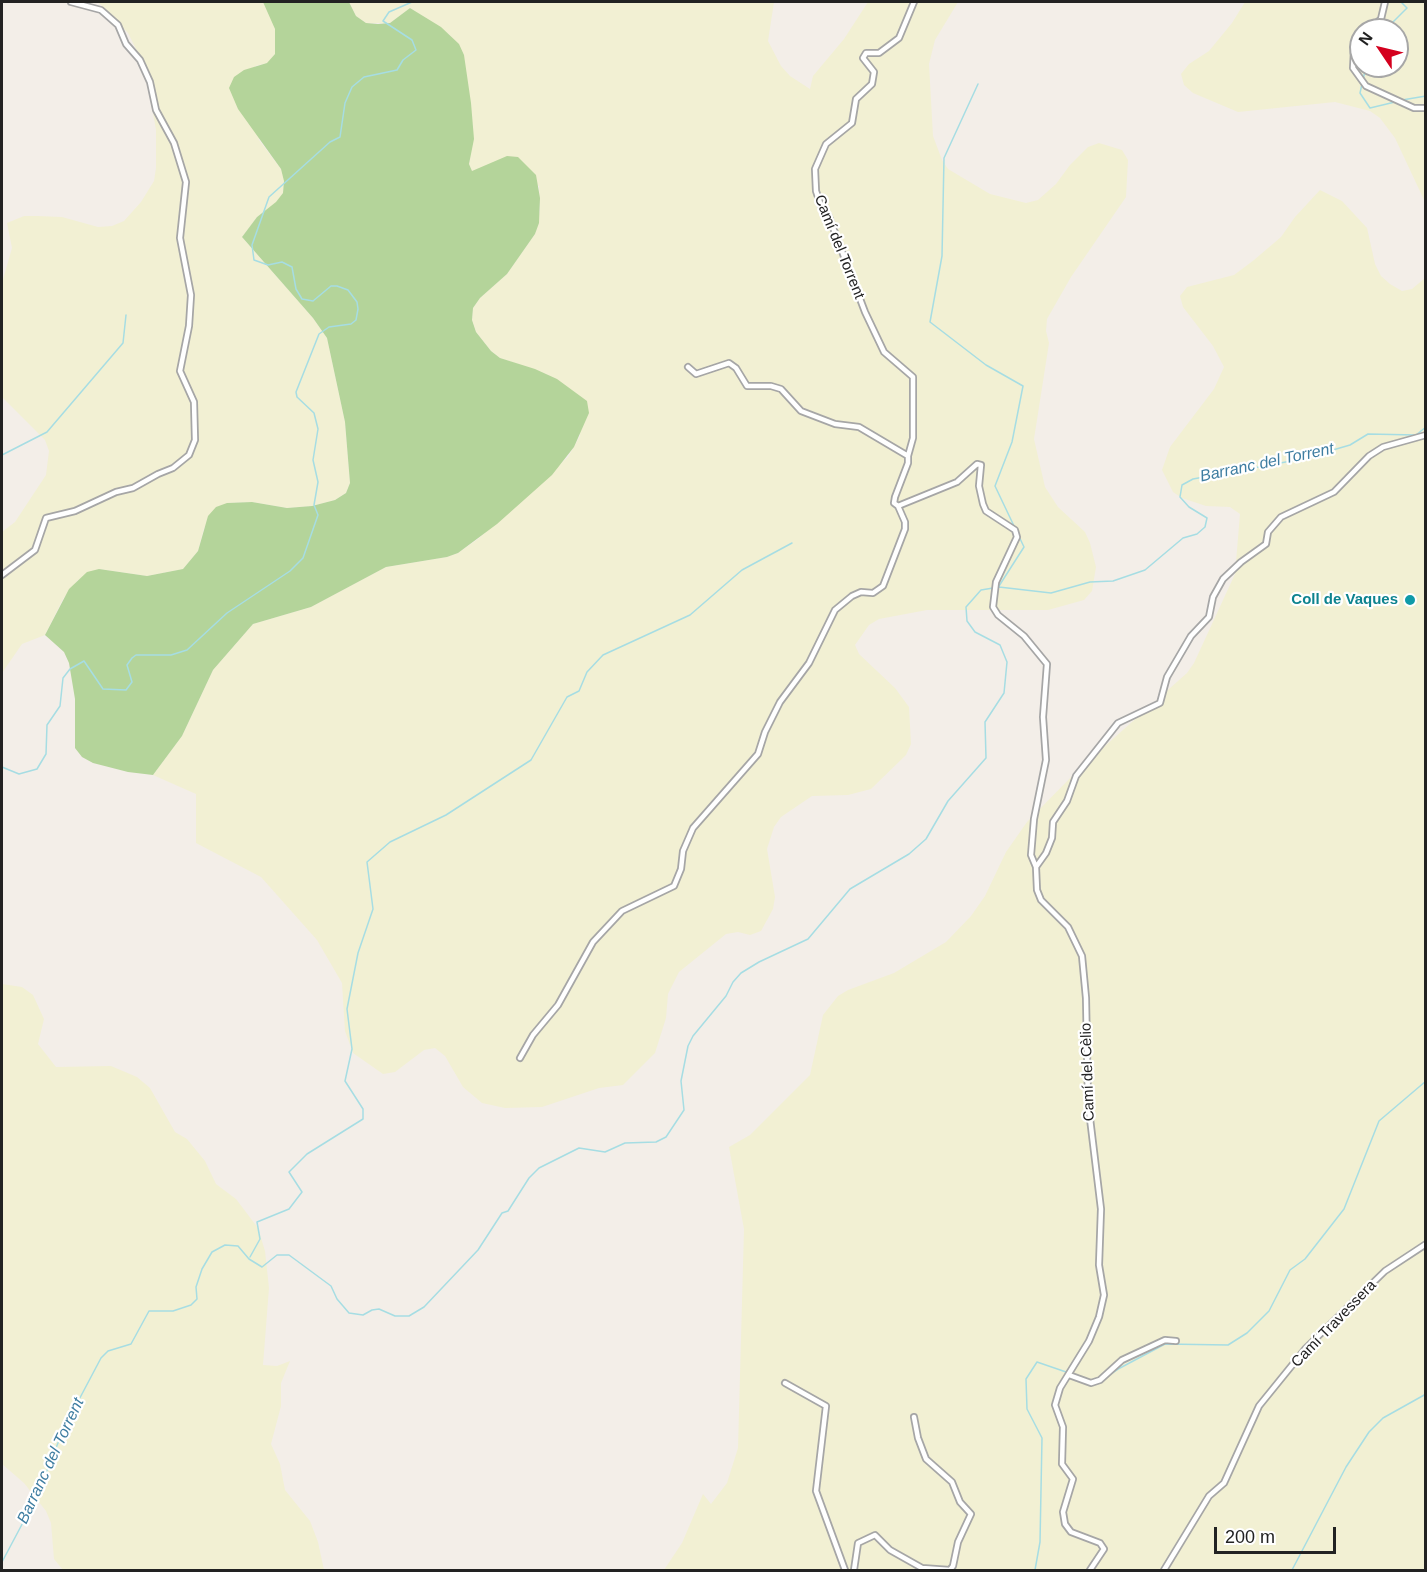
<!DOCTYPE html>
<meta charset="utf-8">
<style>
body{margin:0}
#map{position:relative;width:1427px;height:1572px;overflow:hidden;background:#f3eee8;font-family:Helvetica,sans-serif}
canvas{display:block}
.frame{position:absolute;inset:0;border:3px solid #222;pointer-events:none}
.north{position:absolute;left:1349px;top:18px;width:60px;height:60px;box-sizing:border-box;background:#fff;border:2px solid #a7a7a7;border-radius:50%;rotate:305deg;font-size:16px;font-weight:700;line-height:24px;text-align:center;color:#222}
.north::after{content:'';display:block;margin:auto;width:21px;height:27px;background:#d4001e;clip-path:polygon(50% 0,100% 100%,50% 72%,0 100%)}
.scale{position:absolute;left:1214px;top:1527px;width:122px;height:27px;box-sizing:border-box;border:3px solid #222;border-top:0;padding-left:8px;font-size:18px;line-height:21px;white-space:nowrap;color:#222;-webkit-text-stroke:4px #fff;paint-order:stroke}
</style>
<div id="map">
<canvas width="1427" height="1572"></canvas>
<div class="frame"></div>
<div class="north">N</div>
<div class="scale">200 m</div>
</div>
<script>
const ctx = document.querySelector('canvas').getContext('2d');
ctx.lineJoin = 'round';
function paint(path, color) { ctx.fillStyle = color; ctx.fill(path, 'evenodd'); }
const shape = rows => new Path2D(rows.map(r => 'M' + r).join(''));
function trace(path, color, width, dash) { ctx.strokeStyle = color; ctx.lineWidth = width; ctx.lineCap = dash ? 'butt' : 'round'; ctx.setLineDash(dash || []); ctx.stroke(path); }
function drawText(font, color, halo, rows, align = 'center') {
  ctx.font = font + ' Helvetica,sans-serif'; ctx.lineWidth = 4.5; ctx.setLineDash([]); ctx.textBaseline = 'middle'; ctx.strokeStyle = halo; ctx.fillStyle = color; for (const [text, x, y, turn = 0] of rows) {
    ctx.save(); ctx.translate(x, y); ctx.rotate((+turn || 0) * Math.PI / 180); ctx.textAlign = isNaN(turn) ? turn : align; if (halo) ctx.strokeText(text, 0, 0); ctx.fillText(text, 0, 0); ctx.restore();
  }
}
paint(shape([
 [98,2,263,2,272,18,275,29,275,54,268,63,255,66,259,140,281,169,285,181,283,193,276,203,257,217,242,237,313,318,327,338,345,422,350,483,346,493,335,500,312,506,287,508,252,502,227,503,204,528,198,551,183,569,147,576,99,569,78,580,63,599,45,635,22,644,2,673,2,532,15,522,46,475,49,451,45,440,2,397,2,283,12,248,7,223,24,216,37,216,62,217,98,227,112,226,124,221,141,202,154,181,156,168,156,130,145,67,128,33],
 [349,2,774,2,768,41,781,66,790,76,810,89,813,76,844,39,868,2,958,2,935,40,929,64,933,136,942,160,948,169,990,194,1026,203,1038,200,1056,184,1070,165,1088,147,1099,143,1122,150,1128,160,1126,197,1071,277,1047,319,1046,331,1049,343,1034,439,1045,487,1058,507,1085,532,1090,543,1096,567,1092,591,1084,600,1048,610,927,610,879,619,869,625,855,645,859,654,895,688,909,707,911,744,906,755,871,789,848,795,812,796,781,817,774,827,767,849,775,897,773,909,761,931,750,935,738,932,726,934,679,972,668,994,666,1018,655,1053,623,1085,599,1088,542,1107,505,1108,482,1103,463,1087,445,1056,435,1048,424,1050,395,1072,383,1074,353,1053,345,1031,342,983,317,940,261,877,196,843,196,794,153,775,182,736,213,670,253,624,311,607,386,567,447,557,458,553,478,539,568,457,580,436,577,394,546,374,500,358,491,351,476,332,472,320,473,308,480,298,507,274,535,234,540,210,539,186,485,167,472,172,469,164,473,127,450,35,410,8,390,23,366,23,356,16],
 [1245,2,1425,2,1425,202,1395,138,1380,118,1370,111,1335,102,1238,112,1193,93,1184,85,1181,74,1189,64,1209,51,1232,23],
 [1361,30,1397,30,1397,66,1361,66],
 [1320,190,1342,201,1367,228,1375,264,1381,276,1390,284,1402,291,1412,289,1425,278,1425,1570,664,1570,682,1543,703,1494,711,1504,727,1483,738,1448,744,1229,729,1147,750,1135,810,1075,823,1015,838,996,848,990,894,973,946,942,971,916,985,896,1006,852,1027,822,1078,770,1187,673,1194,663,1235,574,1240,514,1230,507,1206,506,1182,498,1173,492,1162,470,1170,447,1214,389,1224,367,1213,346,1183,307,1180,296,1187,287,1234,275,1254,260,1281,237,1295,217],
 [2,984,22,987,33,995,44,1019,38,1044,56,1067,111,1066,137,1077,150,1088,175,1132,187,1139,205,1161,216,1184,236,1199,258,1228,265,1251,269,1288,263,1365,277,1366,290,1361,281,1383,281,1406,271,1444,280,1464,285,1490,310,1521,318,1542,324,1570,63,1570,54,1559,51,1523,46,1511,24,1483,2,1464]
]), '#f2f0d3');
paint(shape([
 [263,2,349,2,356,16,366,23,378,24,390,23,410,8,441,27,459,44,464,55,471,103,474,139,469,164,472,171,507,156,518,157,536,175,540,198,539,223,535,234,507,274,480,298,473,308,472,320,476,332,491,351,500,358,535,369,557,379,587,401,589,413,574,447,552,475,497,524,458,553,447,557,386,567,311,607,253,624,213,670,182,736,153,775,128,772,93,763,82,757,75,748,75,699,69,663,64,652,45,635,69,589,87,572,99,569,147,576,183,569,198,551,208,516,216,507,227,503,252,502,287,508,312,506,335,500,346,493,350,483,345,422,327,338,313,318,242,237,257,217,276,202,283,193,284,181,281,169,238,109,229,88,234,77,244,70,267,63,275,54,275,29]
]), '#b4d49a');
trace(shape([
 [1385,30,1407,8,1401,2],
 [1363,80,1366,66],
 [978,84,944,158,942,256,930,322,986,365,1023,386,1012,442,995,486,1024,547,999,586],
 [1362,84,1360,93,1370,108,1395,102],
 [1402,100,1426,96],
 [2,455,47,432,123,343,126,315],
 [2,767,19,774,37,769,46,754,47,725,60,706,63,678,70,669,84,661,103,689,126,690,132,682,127,665,132,658,136,655,171,655,187,650,227,613,290,571,303,558,318,515,314,505,318,482,313,460,318,429,314,413,297,397,296,392,319,334,329,327,351,324,356,320,358,309,357,302,348,290,337,286,331,286,313,301,302,299,296,289,292,267,282,262,268,265,254,260,252,245,269,197,330,142,340,137,345,103,352,87,364,77,397,70,403,60,416,50,412,40,383,21,389,12,412,2],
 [250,1257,260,1239,257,1222,289,1209,302,1192,289,1172,307,1154,363,1119,363,1109,345,1081,352,1049,347,1009,358,953,373,909,367,862,390,842,446,815,531,760,567,697,579,691,587,672,603,655,690,615,742,570,792,543],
 [1105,1378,1120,1368,1165,1344,1228,1345,1247,1333,1269,1311,1290,1270,1305,1259,1344,1209,1379,1121,1426,1081],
 [2,1562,36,1498,64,1428,101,1358,108,1351,131,1344,149,1311,173,1311,191,1305,197,1299,196,1287,202,1269,212,1252,225,1245,238,1246,249,1259,262,1267,277,1255,289,1255,331,1286,337,1299,349,1313,363,1315,372,1310,379,1309,395,1316,409,1316,424,1307,478,1250,502,1213,508,1211,529,1178,539,1168,579,1148,605,1152,625,1143,656,1142,666,1137,684,1110,681,1081,688,1046,693,1036,726,996,733,982,741,973,759,962,808,939,850,889,909,854,926,839,948,801,986,758,985,722,1004,693,1007,662,1000,645,975,632,967,621,966,607,981,590,999,587,1051,593,1090,582,1113,581,1145,570,1183,538,1197,534,1205,527,1207,518,1189,507,1180,497,1182,485,1193,479,1302,459,1350,445,1368,434,1416,435,1426,427],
 [1035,1570,1040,1542,1042,1438,1027,1409,1026,1379,1037,1362,1069,1373],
 [1292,1570,1346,1467,1369,1432,1383,1418,1426,1394]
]), '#a6dde3', 1.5);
const minor = shape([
 [1368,30,1381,19,1385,2],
 [1361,39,1354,50,1353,68,1366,86,1414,108,1426,108],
 [688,367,696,374,729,363,736,368,747,386,771,386,781,389,801,411,835,424,859,427,908,456,908,463,895,497,894,503,898,506,957,482,977,464,981,465,979,486,983,504,986,511,1015,530,1017,537,996,582,993,607,998,615,1024,636,1047,664,1043,717,1046,760,1034,819,1031,855,1036,867],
 [908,456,913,438,913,377,884,352,865,312,829,217,822,209,816,191,815,169,826,144,852,123,856,99,872,84,874,72,863,58,866,53,879,53,899,38,914,2],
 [2,575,35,550,46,518,75,511,116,492,133,488,158,474,173,468,189,455,195,440,194,402,180,371,189,326,191,295,180,238,186,182,174,143,156,110,150,82,140,60,126,44,118,25,101,10,71,2],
 [520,1058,533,1035,558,1005,593,942,622,911,674,886,681,869,683,851,693,828,758,754,765,732,780,702,809,663,835,610,852,596,861,592,873,593,883,586,905,529,905,522,898,506],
 [1069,1375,1091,1383,1100,1380,1122,1360,1165,1340,1176,1341],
 [785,1383,826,1406,816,1491,845,1570],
 [854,1570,858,1543,875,1535,890,1550,922,1568,950,1570,953,1566,958,1542,971,1514,960,1502,952,1482,926,1459,918,1438,914,1417],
 [1090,1570,1104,1549,1100,1543,1071,1532,1065,1524,1063,1512,1073,1479,1062,1464,1063,1427,1055,1405,1060,1388,1089,1341,1099,1317,1104,1295,1099,1265,1101,1209,1088,1102,1086,998,1082,956,1068,927,1041,900,1037,890,1036,867,1046,853,1052,838,1053,822,1067,801,1076,776,1118,723,1160,703,1167,677,1191,636,1209,617,1213,597,1223,579,1241,562,1266,544,1268,532,1281,517,1334,492,1369,456,1383,447,1426,435],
 [1164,1570,1209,1496,1224,1483,1259,1406,1306,1348,1385,1271,1426,1244]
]);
trace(minor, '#a6a6a6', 8);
trace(minor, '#fff', 4.5);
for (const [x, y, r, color] of [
 [1410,600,6,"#0f9aa8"]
]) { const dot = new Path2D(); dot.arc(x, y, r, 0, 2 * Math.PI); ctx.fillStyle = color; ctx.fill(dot); trace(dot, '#fff', 2); }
drawText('15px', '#222', '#fff', [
 ["Camí del Torrent",839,247,68],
 ["Camí del Cèlio",1088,1072,-92],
 ["Camí Travessera",1334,1324,-46]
]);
drawText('bold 15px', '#0d838f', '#fff', [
 ["Coll de Vaques",1398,600]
], 'right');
drawText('italic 16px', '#3e7da1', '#fff', [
 ["Barranc del Torrent",1267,463,-12],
 ["Barranc del Torrent",51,1461,-65]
]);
</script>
